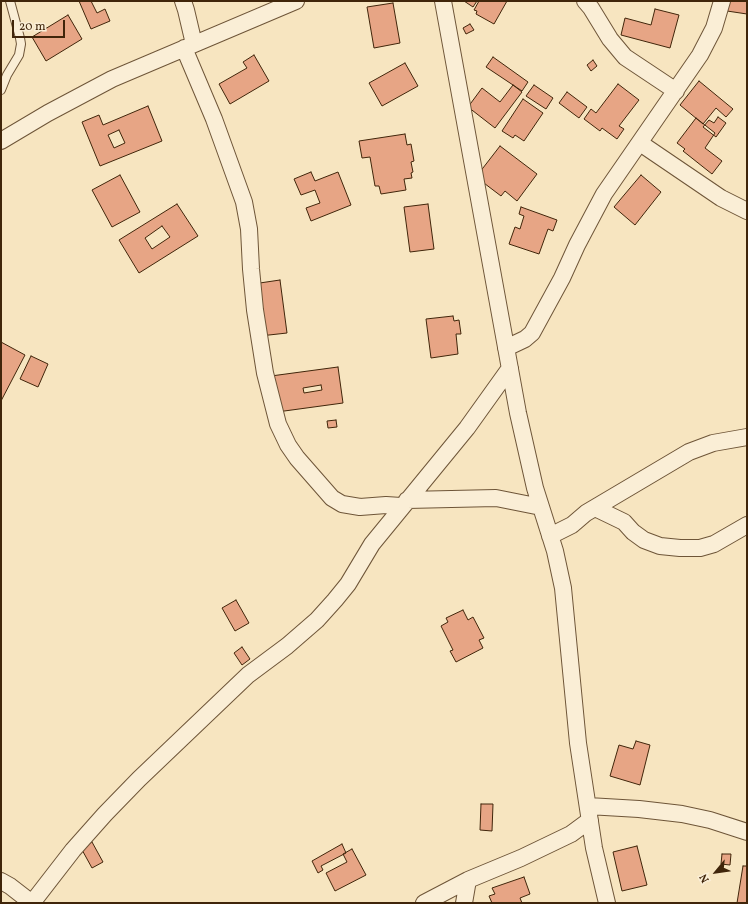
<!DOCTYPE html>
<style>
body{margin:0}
#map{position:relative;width:748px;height:904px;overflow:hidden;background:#f7e5c0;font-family:Vollkorn,serif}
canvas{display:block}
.frame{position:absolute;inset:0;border:2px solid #40250a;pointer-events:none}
.north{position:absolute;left:696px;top:852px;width:40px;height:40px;-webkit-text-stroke:3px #faeed6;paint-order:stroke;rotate:241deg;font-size:11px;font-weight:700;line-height:16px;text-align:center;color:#40250a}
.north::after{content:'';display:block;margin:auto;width:14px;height:18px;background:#40250a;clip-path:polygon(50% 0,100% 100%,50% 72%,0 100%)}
.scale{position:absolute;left:12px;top:20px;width:53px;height:18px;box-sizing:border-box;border:2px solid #40250a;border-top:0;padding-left:5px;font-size:12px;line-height:14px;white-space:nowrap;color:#40250a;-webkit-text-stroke:3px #faeed6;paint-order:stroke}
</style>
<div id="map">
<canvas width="748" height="904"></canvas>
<div class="frame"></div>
<div class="north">N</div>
<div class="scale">20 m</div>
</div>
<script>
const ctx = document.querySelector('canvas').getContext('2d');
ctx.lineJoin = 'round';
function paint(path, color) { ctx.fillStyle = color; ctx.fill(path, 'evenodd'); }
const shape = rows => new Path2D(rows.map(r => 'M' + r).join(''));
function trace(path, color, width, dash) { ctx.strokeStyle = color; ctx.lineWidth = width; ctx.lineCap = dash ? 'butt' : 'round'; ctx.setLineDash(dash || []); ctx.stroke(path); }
const building = shape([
 [79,1,91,1,97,13,105,9,110,21,91,29,79,1],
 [464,1,477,1,473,7,464,1],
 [479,1,507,1,494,24,476,14,477,11,474,10,479,1],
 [728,1,747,1,747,14,727,11,728,1],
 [393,3,400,43,374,48,367,7,393,3],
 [655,9,679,15,670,48,621,35,625,18,651,25,655,9],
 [68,15,82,39,46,61,32,37,68,15],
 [470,24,474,30,466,34,463,28,470,24],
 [254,55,269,81,230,104,219,84,247,68,243,62,254,55],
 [493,57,528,82,522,91,486,67,493,57],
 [593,60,597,66,591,71,587,65,593,60],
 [405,63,418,86,382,106,369,83,405,63],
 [699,81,733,109,726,117,716,108,703,124,680,105,699,81],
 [618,84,639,100,619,126,624,129,617,139,602,128,600,131,584,119,591,109,596,113,618,84],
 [513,85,522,92,495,128,468,107,482,88,500,102,513,85],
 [534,85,553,98,546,109,526,96,534,85],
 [567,92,587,107,579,118,559,103,567,92],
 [523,99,543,113,524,141,515,135,513,138,502,131,523,99],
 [148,106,162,141,100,166,82,122,99,115,103,125,148,106],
 [119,130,125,143,114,148,108,135,119,130],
 [718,117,726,123,716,137,703,127,709,120,714,123,718,117],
 [696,118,715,133,705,148,722,161,712,174,683,151,685,149,677,143,696,118],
 [405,134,407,145,411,144,414,161,411,162,413,172,411,173,412,178,404,179,406,190,381,194,379,186,375,186,370,157,362,158,359,141,405,134],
 [500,146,537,174,517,201,505,191,501,196,476,177,500,146],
 [311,172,315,181,338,172,351,205,311,221,306,208,320,203,315,190,301,195,294,179,311,172],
 [120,175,140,212,112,227,92,190,120,175],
 [641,175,661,192,635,225,614,207,641,175],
 [177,204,198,236,139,273,119,240,177,204],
 [162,226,170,237,152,249,145,238,162,226],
 [428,204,434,249,410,252,404,207,428,204],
 [521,207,557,220,553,231,548,229,539,254,509,244,515,227,520,229,524,216,519,214,521,207],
 [280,280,287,333,260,336,253,284,280,280],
 [453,316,454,321,459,320,461,334,456,334,458,354,431,358,426,319,453,316],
 [1,342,25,355,1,401,1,342],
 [31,356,48,364,38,387,20,379,31,356],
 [338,367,343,403,277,412,271,376,338,367],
 [321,385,322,390,304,393,303,388,321,385],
 [336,420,337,427,328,428,327,421,336,420],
 [236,600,249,623,235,631,222,608,236,600],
 [463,610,468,620,473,617,484,638,479,640,483,648,456,662,450,651,453,650,441,626,448,622,446,618,463,610],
 [242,647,250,659,242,665,234,653,242,647],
 [636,741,650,745,640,785,610,776,619,745,633,749,636,741],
 [481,804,493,804,492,831,480,830,481,804],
 [92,842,103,862,92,868,81,848,92,842],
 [342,844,346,853,321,866,323,870,318,873,312,861,342,844],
 [637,846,647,885,622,891,613,852,637,846],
 [352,849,366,875,335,891,326,873,347,862,343,854,352,849],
 [722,854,731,854,730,865,721,864,722,854],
 [743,866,747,866,747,903,737,903,743,866],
 [524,877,530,894,520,898,522,903,492,903,489,896,495,894,492,888,524,877]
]);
paint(building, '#e7a585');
trace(building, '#40250a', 1);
const service = shape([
 [1,90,7,75,19,55,21,44,20,38,10,1]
]);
const minor = shape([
 [183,1,186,10,194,44],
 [443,1,518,413,535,488,555,551,563,588,578,743,594,848,607,903],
 [585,1,591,8,610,39,625,57,676,91],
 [184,48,214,119,244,202,249,229,251,269,255,310,265,373,278,424,288,445,297,458,332,498,342,504,360,507,386,505,401,506],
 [1,141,48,113,112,79,296,1],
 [640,143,721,198,747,211],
 [506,348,525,339,532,333,562,278,577,245,604,194,700,55,714,28,722,1],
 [407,500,496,498,541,507],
 [595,508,624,522,633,532,644,540,660,546,680,548,700,548,714,544,747,525],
 [550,536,572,525,586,513,689,452,713,443,747,437],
 [588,806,639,809,682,814,710,820,747,832],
 [1,881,10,886,32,903],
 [32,903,73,850,105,814,139,779,248,675,287,646,317,620,335,600,348,584,372,544,467,428,510,368],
 [424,903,468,880,521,858,571,834,590,820],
 [464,903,468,880]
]);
trace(service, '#6e5538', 10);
trace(minor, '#6e5538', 18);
trace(service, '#faeed6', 8);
trace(minor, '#faeed6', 16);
</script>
